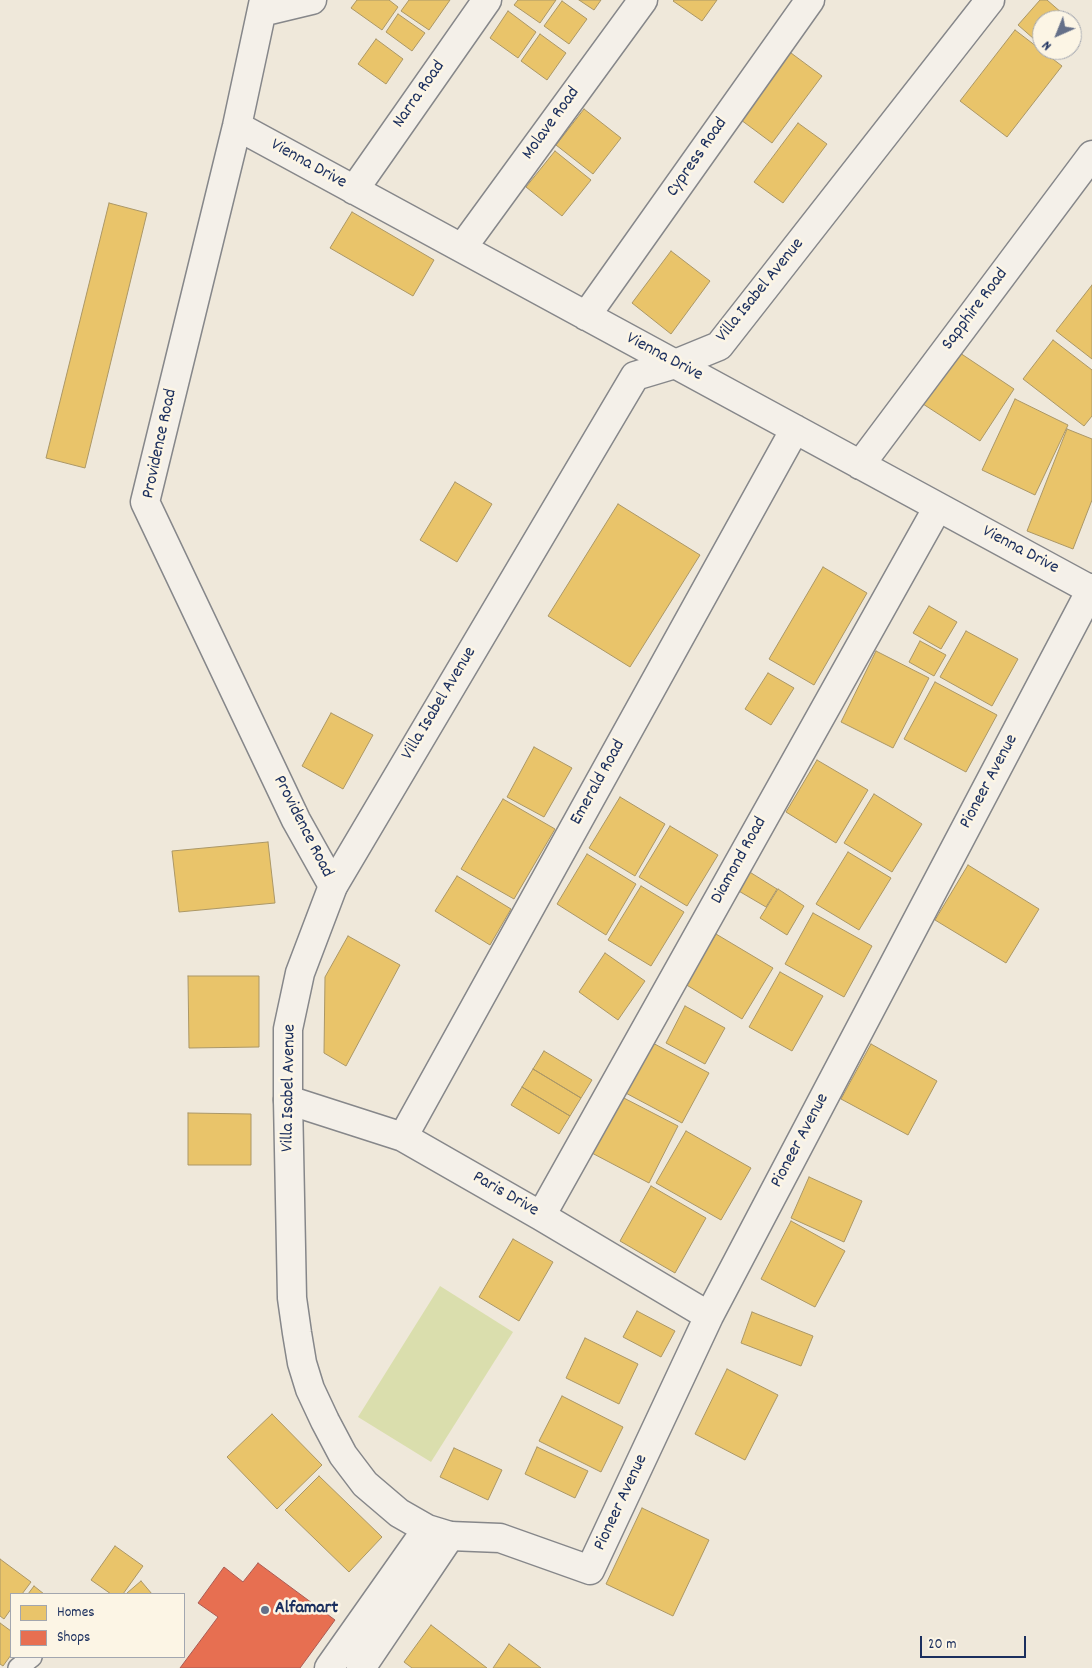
<!DOCTYPE html>
<style>
body{margin:0}
#map{position:relative;width:1092px;height:1668px;overflow:hidden;background:#efe8da;font-family:Dekko,sans-serif}
canvas{display:block}
.legend{position:absolute;left:10px;top:1593px;width:175px;height:65px;box-sizing:border-box;background:#fcf5e5;border:1px solid #a2a6af;margin:0;padding:6px 9px;list-style:none;font-size:15px;color:#1b2f5e}
.legend li{display:flex;align-items:center;gap:10px;height:25px}
.legend b{width:25px;border:1px solid #a2a6af}
.north{position:absolute;left:1032px;top:10px;width:50px;height:50px;box-sizing:border-box;background:#fcf5e5;border:1px solid #a2a6af;border-radius:50%;rotate:224deg;font-size:14px;font-weight:700;line-height:20px;text-align:center;color:#1b2f5e}
.north::after{content:'';display:block;margin:auto;width:18px;height:22px;background:#657089;clip-path:polygon(50% 0,100% 100%,50% 72%,0 100%)}
.scale{position:absolute;left:920px;top:1636px;width:106px;height:22px;box-sizing:border-box;border:2px solid #1b2f5e;border-top:0;padding-left:6px;font-size:15px;line-height:18px;white-space:nowrap;color:#1b2f5e;-webkit-text-stroke:4px #fcf5e5;paint-order:stroke}
</style>
<div id="map">
<canvas width="1092" height="1668"></canvas>
<ul class="legend">
<li><b style="height:14px;background:#e9c46a"></b>Homes</li>
<li><b style="height:14px;background:#e76f51"></b>Shops</li>
</ul>
<div class="north">N</div>
<div class="scale">20 m</div>
</div>
<script>
const ctx = document.querySelector('canvas').getContext('2d');
ctx.lineJoin = 'round';
function paint(path, color) { ctx.fillStyle = color; ctx.fill(path, 'evenodd'); }
const shape = rows => new Path2D(rows.map(r => 'M' + r).join(''));
function trace(path, color, width, dash) { ctx.strokeStyle = color; ctx.lineWidth = width; ctx.lineCap = dash ? 'butt' : 'round'; ctx.setLineDash(dash || []); ctx.stroke(path); }
function drawText(font, color, halo, rows, align = 'center') {
  ctx.font = font + ' Dekko,sans-serif'; ctx.lineWidth = 5; ctx.setLineDash([]); ctx.textBaseline = 'middle'; ctx.strokeStyle = halo; ctx.fillStyle = color; for (const [text, x, y, turn = 0] of rows) {
    ctx.save(); ctx.translate(x, y); ctx.rotate((+turn || 0) * Math.PI / 180); ctx.textAlign = isNaN(turn) ? turn : align; if (halo) ctx.strokeText(text, 0, 0); ctx.fillText(text, 0, 0); ctx.restore();
  }
}
paint(shape([
 [440,1286,513,1332,431,1462,358,1417]
]), '#dadead');
const homes = shape([
 [357,0,389,0,398,7,382,30,351,8,357,0],
 [409,0,450,0,429,30,401,11,409,0],
 [518,0,556,0,540,23,514,5,518,0],
 [579,0,601,0,594,10,579,0],
 [674,0,717,0,702,21,673,1,674,0],
 [1040,0,1047,0,1070,20,1042,20,1042,46,1018,25,1040,0],
 [562,1,587,19,569,44,544,26,562,1],
 [508,11,536,32,518,58,490,38,508,11],
 [398,14,425,33,412,51,386,32,398,14],
 [1072,22,1080,28,1072,38,1072,22],
 [1015,30,1062,66,1007,137,960,101,1015,30],
 [540,34,566,53,547,80,521,61,540,34],
 [376,39,403,59,386,84,358,64,376,39],
 [787,50,822,76,772,143,737,117,787,50],
 [584,109,621,138,593,174,556,145,584,109],
 [798,123,827,144,783,203,754,182,798,123],
 [555,151,591,180,562,216,526,187,555,151],
 [109,203,147,213,85,468,46,458,109,203],
 [352,212,434,260,413,296,330,248,352,212],
 [671,251,710,281,671,334,632,303,671,251],
 [1092,285,1092,359,1056,331,1092,285],
 [1053,340,1092,370,1092,416,1084,426,1023,379,1053,340],
 [957,351,1014,389,980,441,923,404,957,351],
 [1015,399,1068,425,1035,495,982,470,1015,399],
 [1067,429,1092,439,1092,500,1073,549,1027,531,1067,429],
 [455,482,492,504,457,562,420,540,455,482],
 [618,504,700,555,630,667,548,616,618,504],
 [823,567,867,593,814,685,769,659,823,567],
 [929,606,957,622,941,649,913,633,929,606],
 [966,631,1018,659,992,706,940,677,966,631],
 [920,641,946,655,934,676,909,662,920,641],
 [876,651,929,678,893,748,841,722,876,651],
 [768,673,794,688,771,725,745,709,768,673],
 [935,682,997,715,966,772,904,739,935,682],
 [331,713,373,735,343,789,302,766,331,713],
 [534,747,572,768,544,817,507,797,534,747],
 [817,760,868,790,836,843,786,812,817,760],
 [874,794,922,824,892,872,844,843,874,794],
 [620,797,665,824,635,876,589,848,620,797],
 [503,799,555,829,514,899,461,869,503,799],
 [670,826,718,855,687,906,639,877,670,826],
 [268,842,275,903,179,912,172,851,268,842],
 [848,852,891,878,859,930,816,904,848,852],
 [587,854,636,884,606,935,557,904,587,854],
 [968,865,1039,909,1006,963,935,920,968,865],
 [748,871,777,889,766,907,737,890,748,871],
 [457,876,511,909,490,945,435,911,457,876],
 [641,886,684,912,651,966,608,940,641,886],
 [778,889,804,906,787,935,760,918,778,889],
 [813,913,872,946,844,997,785,964,813,913],
 [716,934,773,968,742,1019,685,984,716,934],
 [348,936,400,965,346,1066,324,1053,325,977,348,936],
 [605,953,645,981,618,1020,579,992,605,953],
 [780,972,823,996,792,1051,749,1027,780,972],
 [188,976,259,976,259,1047,189,1048,188,976],
 [685,1006,725,1028,705,1064,666,1043,685,1006],
 [649,1041,709,1073,682,1123,622,1091,649,1041],
 [871,1044,937,1081,908,1135,841,1099,871,1044],
 [544,1051,592,1080,581,1098,533,1069,544,1051],
 [533,1069,581,1098,570,1116,522,1087,533,1069],
 [522,1087,570,1116,559,1134,511,1105,522,1087],
 [620,1096,678,1126,649,1183,590,1152,620,1096],
 [188,1113,251,1114,251,1165,188,1165,188,1113],
 [686,1131,751,1168,721,1220,656,1183,686,1131],
 [809,1177,862,1201,844,1242,791,1218,809,1177],
 [651,1186,706,1218,675,1273,620,1241,651,1186],
 [791,1221,845,1251,815,1307,761,1279,791,1221],
 [513,1239,553,1262,519,1321,479,1297,513,1239],
 [637,1311,675,1331,661,1357,623,1337,637,1311],
 [752,1312,813,1336,801,1366,741,1343,752,1312],
 [585,1338,638,1364,619,1404,566,1378,585,1338],
 [727,1369,778,1395,745,1460,695,1434,727,1369],
 [562,1396,623,1427,601,1472,539,1441,562,1396],
 [272,1414,322,1465,277,1509,227,1457,272,1414],
 [537,1447,588,1471,575,1498,525,1474,537,1447],
 [454,1448,502,1470,488,1500,440,1477,454,1448],
 [319,1476,382,1537,349,1572,285,1510,319,1476],
 [642,1508,709,1540,673,1616,606,1584,642,1508],
 [115,1546,143,1566,123,1594,111,1594,91,1580,115,1546],
 [0,1559,31,1582,22,1594,11,1594,11,1609,4,1619,0,1616,0,1559],
 [141,1581,152,1594,128,1594,127,1593,141,1581],
 [34,1586,44,1594,28,1594,34,1586],
 [0,1623,11,1631,11,1655,3,1666,0,1664,0,1623],
 [431,1625,487,1668,412,1668,404,1662,431,1625],
 [509,1644,541,1668,493,1668,509,1644]
]);
paint(homes, '#e9c46a');
trace(homes, '#ab9766', 1);
const shops = shape([
 [258,1563,335,1620,300,1668,180,1668,218,1617,198,1603,224,1567,243,1582,258,1563]
]);
paint(shops, '#e76f51');
trace(shops, '#aa5c55', 1);
const service = shape([
 [18,1668,32,1657]
]);
const minor = shape([
 [264,0,237,126,145,502,296,820,333,886],
 [262,12,312,0],
 [237,126,1091,590],
 [354,190,487,0],
 [462,248,643,0],
 [586,316,810,0],
 [860,465,1092,155],
 [288,1100,403,1137,541,1216,709,1316],
 [403,1137,795,429],
 [541,1216,938,507],
 [450,1536,500,1538,590,1570,709,1316,1092,588]
]);
const tertiary = shape([
 [329,1668,427,1529],
 [361,1668,450,1536,427,1529,399,1513,365,1484,343,1455,325,1421,310,1389,302,1363,297,1333,292,1298,288,1100,288,1029,300,973,333,886,635,376,675,364,719,346,990,0]
]);
trace(service, '#86878a', 22);
trace(minor, '#86878a', 31);
trace(tertiary, '#86878a', 31);
trace(service, '#f4f0e9', 19);
trace(minor, '#f4f0e9', 28);
trace(tertiary, '#f4f0e9', 28);
for (const [x, y, r, color] of [
 [265,1610,5,"#657089"]
]) { const dot = new Path2D(); dot.arc(x, y, r, 0, 2 * Math.PI); ctx.fillStyle = color; ctx.fill(dot); trace(dot, '#fcf5e5', 2); }
drawText('18px', '#1b2f5e', '#fcf5e5', [
 ["Narra Road",420,95,-55],
 ["Molave Road",552,124,-54],
 ["Cypress Road",698,158,-55],
 ["Vienna Drive",308,165,29],
 ["Villa Isabel Avenue",761,291,-51],
 ["Sapphire Road",976,310,-53],
 ["Vienna Drive",664,358,28],
 ["Providence Road",161,444,-78],
 ["Vienna Drive",1020,551,28],
 ["Villa Isabel Avenue",440,704,-59],
 ["Pioneer Avenue",990,782,-62],
 ["Emerald Road",599,783,-61],
 ["Providence Road",302,827,63],
 ["Diamond Road",740,861,-61],
 ["Villa Isabel Avenue",290,1088,-89],
 ["Pioneer Avenue",801,1141,-62],
 ["Paris Drive",505,1195,30],
 ["Pioneer Avenue",622,1503,-65]
]);
drawText('bold 18px', '#1b2f5e', '#fcf5e5', [
 ["Alfamart",275,1610]
], 'left');
</script>
